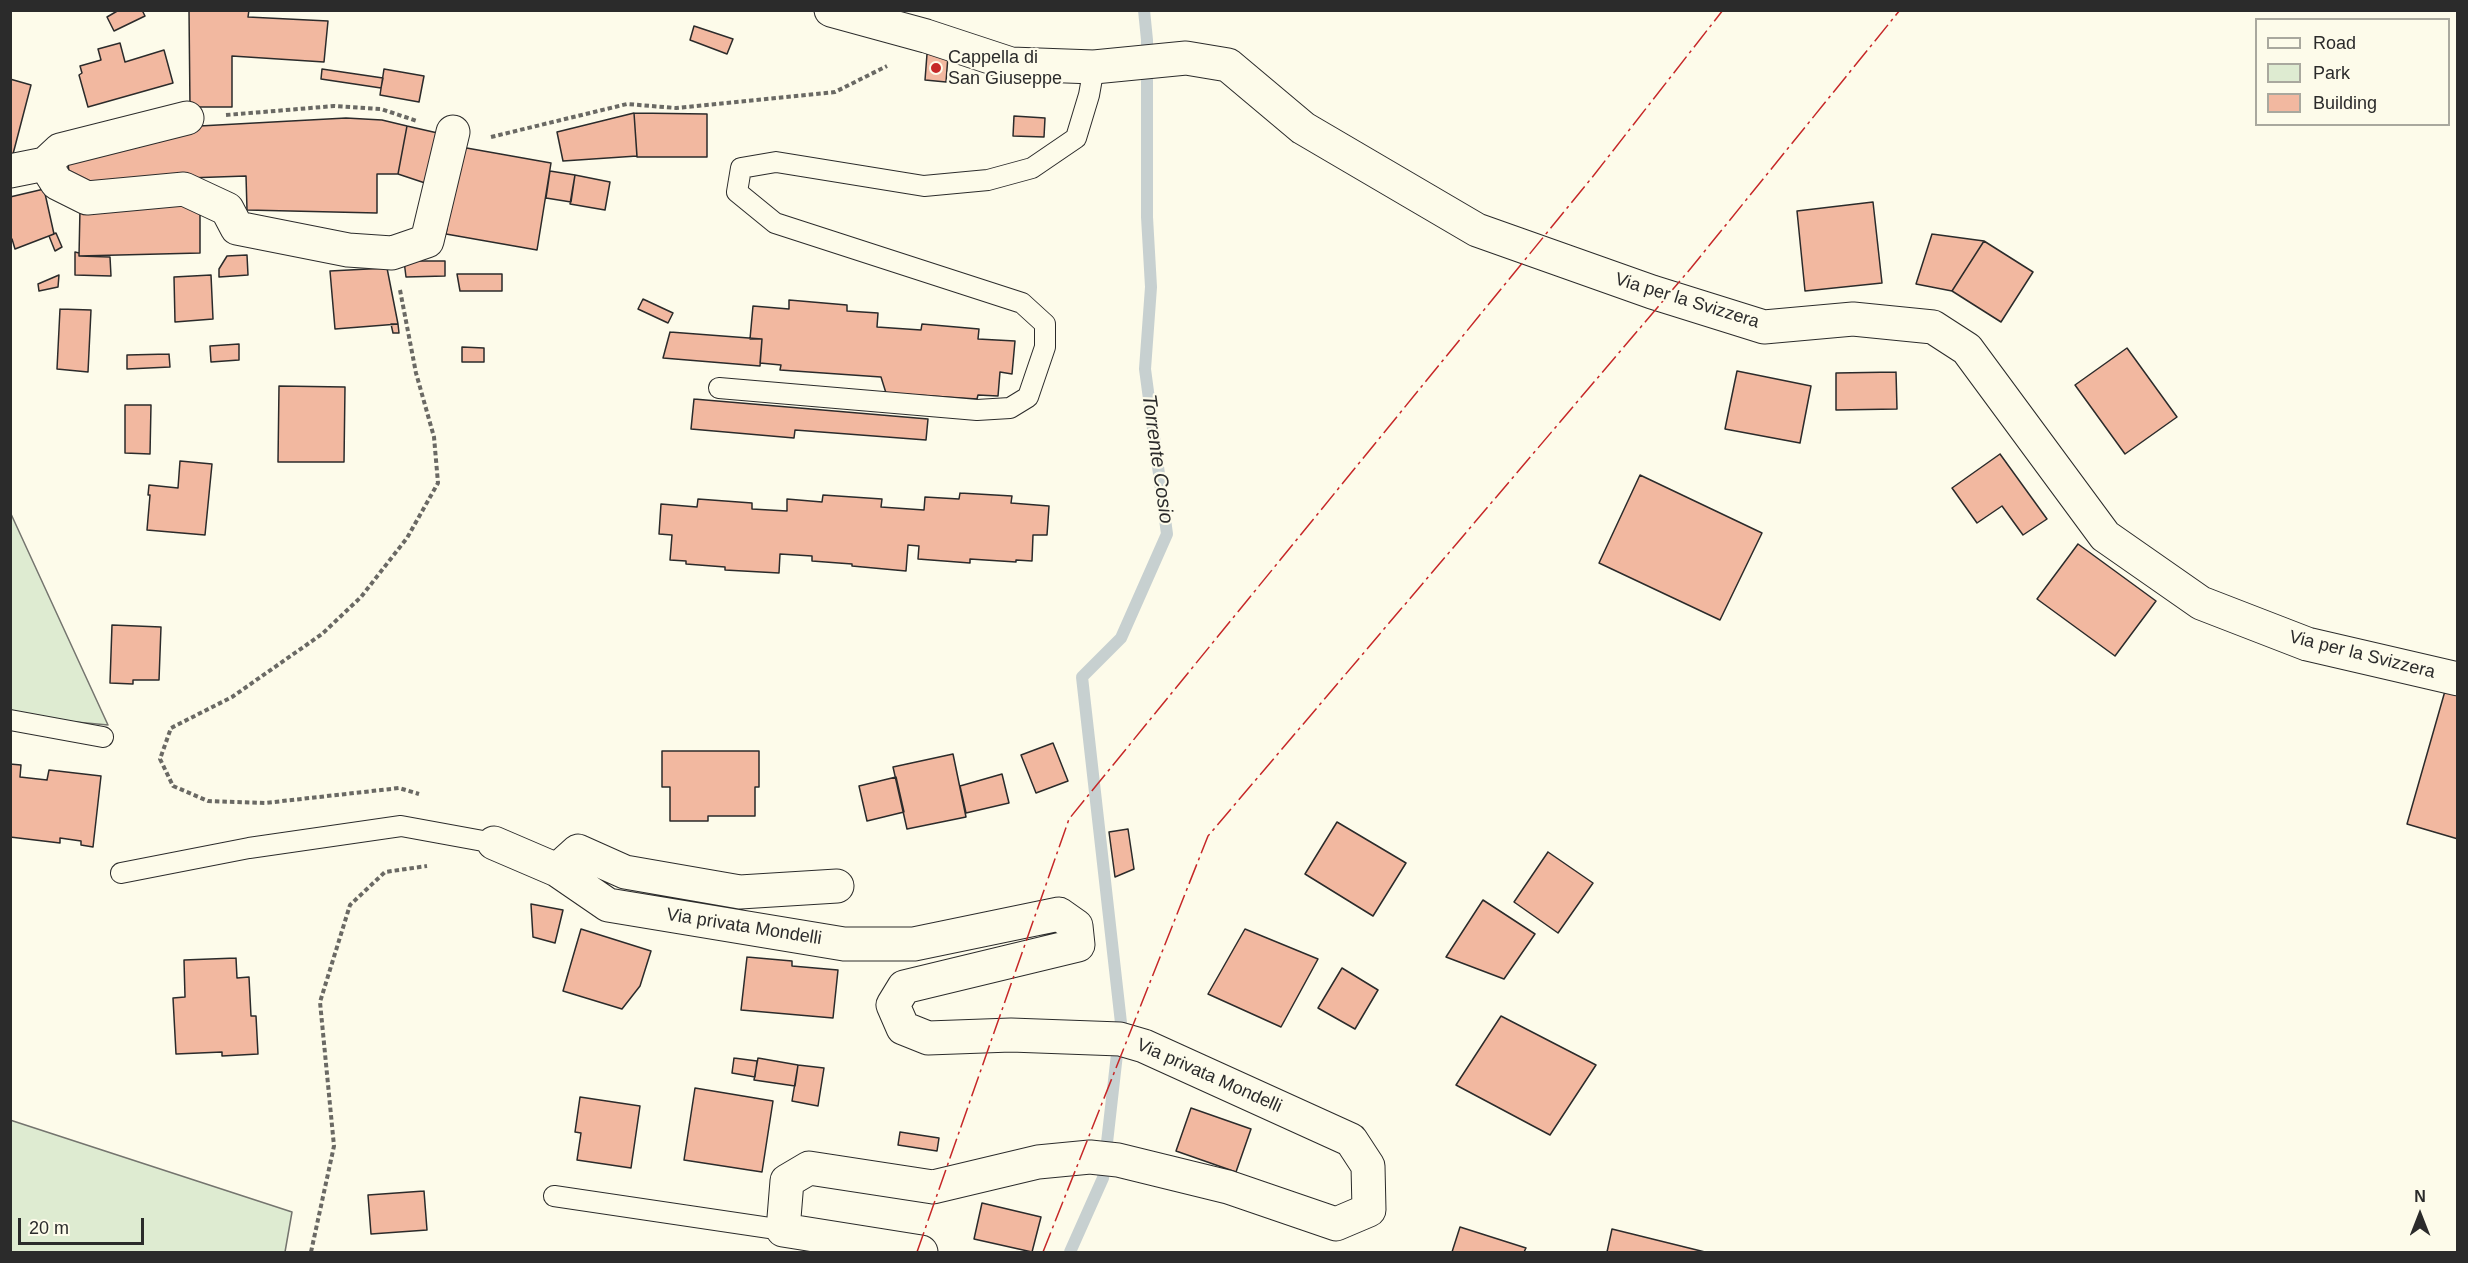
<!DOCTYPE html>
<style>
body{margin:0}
#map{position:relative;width:2468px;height:1263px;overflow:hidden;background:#fdfbea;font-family:Arial,sans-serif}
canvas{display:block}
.frame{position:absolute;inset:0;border:12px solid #2b2b2b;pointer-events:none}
.legend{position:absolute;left:2255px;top:18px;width:195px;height:108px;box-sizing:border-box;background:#fdfbea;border:2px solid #a9a89e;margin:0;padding:8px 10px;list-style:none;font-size:18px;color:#2b2b2b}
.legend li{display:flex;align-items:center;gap:12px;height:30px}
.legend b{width:30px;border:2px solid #a9a89e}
.north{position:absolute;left:2390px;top:1185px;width:60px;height:60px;-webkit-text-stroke:4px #fdfbea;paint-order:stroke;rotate:0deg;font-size:16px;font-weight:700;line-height:24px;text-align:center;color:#2b2b2b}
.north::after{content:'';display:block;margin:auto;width:21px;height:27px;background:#2b2b2b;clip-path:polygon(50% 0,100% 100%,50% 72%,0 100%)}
.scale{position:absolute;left:18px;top:1218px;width:126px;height:27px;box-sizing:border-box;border:3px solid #2b2b2b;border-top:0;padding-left:8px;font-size:18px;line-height:21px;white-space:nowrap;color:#2b2b2b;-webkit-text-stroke:4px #fdfbea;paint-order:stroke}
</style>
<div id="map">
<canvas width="2468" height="1263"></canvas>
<div class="frame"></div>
<ul class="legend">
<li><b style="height:8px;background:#fdfbea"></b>Road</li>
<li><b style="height:16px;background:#deebd1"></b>Park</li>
<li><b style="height:16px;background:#f2b8a0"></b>Building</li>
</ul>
<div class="north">N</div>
<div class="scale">20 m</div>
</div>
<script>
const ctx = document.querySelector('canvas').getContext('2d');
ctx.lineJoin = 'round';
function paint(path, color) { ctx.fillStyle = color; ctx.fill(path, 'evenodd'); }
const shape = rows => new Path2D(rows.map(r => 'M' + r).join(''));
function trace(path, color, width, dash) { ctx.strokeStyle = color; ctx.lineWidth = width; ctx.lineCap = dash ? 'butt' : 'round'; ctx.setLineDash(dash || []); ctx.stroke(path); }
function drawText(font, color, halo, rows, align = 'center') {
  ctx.font = font + ' Arial,sans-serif'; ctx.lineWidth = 4.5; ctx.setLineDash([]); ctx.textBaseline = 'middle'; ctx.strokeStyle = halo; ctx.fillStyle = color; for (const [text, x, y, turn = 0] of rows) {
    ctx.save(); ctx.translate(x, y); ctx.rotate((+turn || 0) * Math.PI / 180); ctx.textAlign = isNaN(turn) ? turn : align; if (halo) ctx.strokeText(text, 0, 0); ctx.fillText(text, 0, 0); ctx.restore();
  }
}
const green = shape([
 [11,514,108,725,11,716,11,514],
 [10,1120,292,1212,285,1252,11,1252,10,1120]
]);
paint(green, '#deebd1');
trace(green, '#74746e', 1.5);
trace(shape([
 [1121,1023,1082,677,1121,638,1167,534,1145,369,1151,287,1147,217,1147,40,1144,10],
 [1070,1252,1103,1178,1117,1054]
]), '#c7d0d0', 12);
const building = shape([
 [119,10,142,10,145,16,114,31,107,17,119,10],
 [189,10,249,10,248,17,328,21,324,62,232,56,232,107,190,107,189,10],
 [694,26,733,39,727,54,690,40,694,26],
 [120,43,125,62,164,50,173,83,88,107,79,75,82,73,80,66,101,60,98,49,120,43],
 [927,54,948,56,946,82,925,80,927,54],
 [322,69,383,78,381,88,321,79,322,69],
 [384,69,424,76,419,102,380,95,384,69],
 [10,79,31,85,13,154,10,154,10,79],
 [634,113,707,114,707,157,637,157,634,113],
 [634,113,637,156,563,161,557,132,634,113],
 [1014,116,1045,118,1044,137,1013,136,1014,116],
 [346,118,382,120,407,126,398,174,377,174,377,213,247,210,246,176,70,182,68,163,163,128,346,118],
 [407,126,442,134,431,185,398,174,407,126],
 [461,147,551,163,537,250,446,234,461,147],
 [550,171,575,175,571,202,546,198,550,171],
 [575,175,610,182,605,210,570,204,575,175],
 [44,189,54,234,15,249,12,239,10,239,10,197,44,189],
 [1873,202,1882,283,1805,291,1797,211,1873,202],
 [200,205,200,253,79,256,80,209,200,205],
 [56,233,62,247,55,251,49,236,56,233],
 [1932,234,1984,241,1952,291,1916,284,1932,234],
 [1984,241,2033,272,2001,322,1952,291,1984,241],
 [75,252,79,253,79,256,110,257,111,276,75,275,75,252],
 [247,255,248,275,219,277,219,269,227,256,247,255],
 [404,261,445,261,445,276,406,277,404,261],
 [387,268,398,324,335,329,330,271,387,268],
 [457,274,502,274,502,291,460,291,457,274],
 [59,275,58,287,39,291,38,284,59,275],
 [211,275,213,319,175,322,174,277,211,275],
 [643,299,673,313,668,323,638,309,643,299],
 [789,300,847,305,847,311,878,313,877,327,921,330,922,324,979,329,978,339,1015,341,1012,374,1000,372,998,396,978,395,977,399,886,393,881,377,780,370,781,365,760,363,762,339,750,339,753,306,789,309,789,300],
 [60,309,91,310,88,372,57,369,60,309],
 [391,324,398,324,399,333,393,333,391,324],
 [670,332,762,339,760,366,663,358,670,332],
 [239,344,239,360,211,362,210,346,239,344],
 [462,347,484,348,484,362,462,362,462,347],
 [2127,348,2177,417,2125,454,2075,385,2127,348],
 [169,354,170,367,127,369,127,355,169,354],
 [1737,371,1811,386,1800,443,1725,429,1737,371],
 [1896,372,1897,409,1836,410,1836,373,1896,372],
 [279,386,345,387,344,462,278,462,279,386],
 [694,399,928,419,926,440,795,430,794,438,691,429,694,399],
 [125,405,151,405,150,454,125,453,125,405],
 [2000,454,2047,519,2023,535,2002,506,1977,523,1952,488,2000,454],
 [180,461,212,464,205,535,147,530,150,495,148,495,149,485,178,488,180,461],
 [1640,475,1762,533,1720,620,1599,563,1640,475],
 [960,493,1012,496,1011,503,1049,506,1047,535,1033,535,1032,561,1016,560,1016,562,970,559,970,563,918,559,919,546,908,545,906,571,852,566,852,564,812,561,812,556,780,554,779,573,725,570,725,567,686,564,686,561,670,560,672,535,659,534,661,504,697,507,698,499,752,503,752,509,787,511,787,499,822,502,823,495,882,499,881,507,924,510,925,497,959,499,960,493],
 [2078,544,2156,601,2115,656,2037,599,2078,544],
 [112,625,161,627,159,680,133,680,133,684,110,683,112,625],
 [2445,691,2458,695,2458,839,2407,824,2445,691],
 [1053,743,1068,781,1036,793,1021,755,1053,743],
 [662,751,759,751,759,787,755,787,755,816,708,816,708,821,670,821,670,787,662,787,662,751],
 [953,754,966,817,907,829,893,767,953,754],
 [10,764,21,765,20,777,47,780,49,770,101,776,93,847,81,845,81,841,60,838,60,843,10,837,10,764],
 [1002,774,1009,803,966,813,960,786,1002,774],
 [896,777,904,812,867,821,859,786,896,777],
 [1337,822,1406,863,1373,916,1305,874,1337,822],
 [1128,829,1134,869,1115,877,1109,832,1128,829],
 [1548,852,1593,883,1558,933,1514,902,1548,852],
 [1483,900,1535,934,1504,979,1446,957,1483,900],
 [531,904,563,910,555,943,533,937,531,904],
 [581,929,651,951,640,986,622,1009,563,991,581,929],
 [1245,929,1318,959,1281,1027,1208,994,1245,929],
 [747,957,792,961,792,966,838,970,833,1018,741,1010,747,957],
 [236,958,237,978,249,977,251,1016,256,1016,258,1054,222,1056,222,1052,176,1054,173,998,185,997,184,960,236,958],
 [1342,968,1378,990,1355,1029,1318,1008,1342,968],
 [1501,1016,1596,1065,1550,1135,1456,1085,1501,1016],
 [734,1058,757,1061,755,1077,732,1073,734,1058],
 [758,1058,798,1065,795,1086,754,1080,758,1058],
 [798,1065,824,1068,818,1106,792,1101,798,1065],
 [695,1088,773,1101,762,1172,684,1160,695,1088],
 [580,1097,640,1106,631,1168,577,1160,581,1133,575,1132,580,1097],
 [1191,1108,1251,1129,1236,1172,1176,1151,1191,1108],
 [900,1132,939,1138,937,1151,898,1145,900,1132],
 [424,1191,427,1230,371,1234,368,1195,424,1191],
 [982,1203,1041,1217,1032,1252,974,1239,982,1203],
 [1460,1227,1526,1248,1524,1252,1452,1252,1460,1227],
 [1612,1229,1705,1252,1607,1252,1612,1229]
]);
paint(building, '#f2b8a0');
trace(building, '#2b2b2b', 1.5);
const lane = shape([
 [719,388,977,410,1010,408,1028,397,1045,347,1045,324,1022,303,775,223,737,192,741,168,776,162,924,186,988,180,1032,168,1076,138,1089,95,1094,67],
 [10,720,103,737],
 [121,873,249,848,401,826,494,843],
 [554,1196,783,1230]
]);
const street = shape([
 [831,10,926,36,1011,64,1094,67,1186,58,1228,65,1303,128,1477,230,1652,292,1764,327,1853,319,1933,327,1967,349,2105,536,2201,603,2307,644,2458,679],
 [45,164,57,183,87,198,184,189,227,209,237,228,348,250,392,253,427,241,453,132],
 [45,164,60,150,187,118],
 [10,171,45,164],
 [494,843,557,870,608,905,844,944,914,944,1059,914,1076,926,1078,945,904,987,893,1005,903,1028,928,1038,1011,1035,1120,1039,1144,1046,1351,1140,1368,1166,1369,1210,1336,1224,1228,1187,1118,1160,1090,1157,1038,1162,933,1187,809,1168,787,1181,783,1230,921,1252],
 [557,870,578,851,625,872,740,892,837,886]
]);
trace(lane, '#2b2b2b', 22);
trace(street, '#2b2b2b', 35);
trace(shape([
 [226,115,334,106,381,109,417,121],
 [491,137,627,104,676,108,835,92,887,66],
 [400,290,416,373,434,437,438,483,407,538,361,597,322,634,232,697,171,728,160,759,173,786,208,801,265,803,399,788,419,794],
 [311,1252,334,1146,320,1002,350,905,385,872,427,866]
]), '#6a6964', 4, [4.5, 3]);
trace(lane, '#fdfbea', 20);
trace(street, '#fdfbea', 33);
trace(shape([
 [917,1252,1069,819,1594,175,1723,10],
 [1043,1252,1208,836,1691,268,1900,10]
]), '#c62828', 1.5, [21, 4.5, 3, 4.5]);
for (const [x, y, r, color] of [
 [936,68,6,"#c62828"]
]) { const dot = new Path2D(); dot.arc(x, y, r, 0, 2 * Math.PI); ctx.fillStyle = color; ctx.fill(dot); trace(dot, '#fdfbea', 2); }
drawText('18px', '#2b2b2b', '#fdfbea', [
 ["Cappella di",948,58],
 ["San Giuseppe",948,79]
], 'left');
drawText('18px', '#2b2b2b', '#fdfbea', [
 ["Via per la Svizzera",1687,301,17],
 ["Via per la Svizzera",2362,655,14],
 ["Via privata Mondelli",744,927,9],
 ["Via privata Mondelli",1209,1076,24]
]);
drawText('italic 20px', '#2b2b2b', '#fdfbea', [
 ["Torrente Cosio",1157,459,82]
]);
</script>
